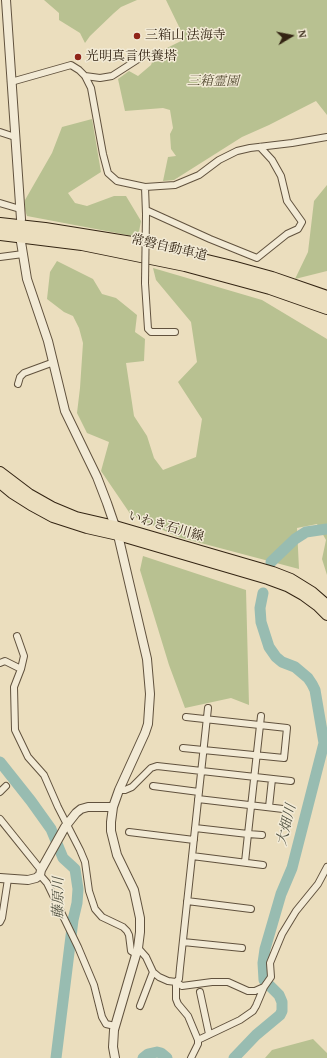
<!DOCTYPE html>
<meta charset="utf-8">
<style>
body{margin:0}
#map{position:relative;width:327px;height:1058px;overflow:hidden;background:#ebdebe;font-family:"Gentium Book Plus",serif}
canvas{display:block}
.north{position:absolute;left:271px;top:16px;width:40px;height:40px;-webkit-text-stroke:3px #f2ead5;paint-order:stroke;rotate:80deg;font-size:11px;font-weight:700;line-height:16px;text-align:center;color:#332413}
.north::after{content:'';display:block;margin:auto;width:14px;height:18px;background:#332413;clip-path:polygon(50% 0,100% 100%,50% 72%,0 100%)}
</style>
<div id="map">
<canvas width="327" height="1058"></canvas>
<div class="north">N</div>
</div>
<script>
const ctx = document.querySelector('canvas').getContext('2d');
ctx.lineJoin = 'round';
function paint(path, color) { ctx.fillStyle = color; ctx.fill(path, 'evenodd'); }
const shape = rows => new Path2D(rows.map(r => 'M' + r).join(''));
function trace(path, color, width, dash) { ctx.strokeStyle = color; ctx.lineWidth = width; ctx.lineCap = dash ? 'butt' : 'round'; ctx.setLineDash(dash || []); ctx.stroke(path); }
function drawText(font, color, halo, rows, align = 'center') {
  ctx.font = font + ' "Gentium Book Plus","Noto Serif JP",serif'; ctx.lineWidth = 3; ctx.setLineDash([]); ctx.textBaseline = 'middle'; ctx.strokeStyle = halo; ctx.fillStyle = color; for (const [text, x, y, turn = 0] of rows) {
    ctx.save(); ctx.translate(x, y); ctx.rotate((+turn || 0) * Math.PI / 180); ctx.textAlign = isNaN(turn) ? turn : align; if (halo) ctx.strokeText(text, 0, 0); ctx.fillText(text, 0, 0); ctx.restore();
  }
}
paint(shape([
 [44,0,137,0,121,7,114,13,90,36,85,43,80,33,59,20,59,13],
 [166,0,327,0,327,115,316,101,269,125,242,137,174,180,163,181,168,157,176,156,171,149,170,134,173,128,170,110,163,108,125,111,118,79,129,71,138,76,151,65,155,54,185,39],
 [92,119,101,172,68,193,75,203,87,206,114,196,126,196,141,221,138,237,27,216,24,207,25,200,52,153,62,127],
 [327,185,327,271,295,279,308,252,314,201],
 [57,261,93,279,102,294,116,298,137,315,135,332,145,339,144,361,126,363,134,416,147,436,154,458,163,470,196,457,202,419,178,382,197,362,191,322,156,280,153,268,262,300,327,339,327,575,322,559,326,540,317,524,297,528,299,569,178,537,131,515,101,471,109,442,87,433,77,413,80,388,83,343,79,328,73,316,64,312,47,299,50,272],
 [143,556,246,590,249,705,231,698,185,708,169,665,140,570],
 [313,1039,327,1053,327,1058,265,1058,272,1050]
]), '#b8c191');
trace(shape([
 [271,562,295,539,306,532,327,529],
 [0,762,31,801,51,829,63,858,75,869,78,889,77,903,73,920,56,1058],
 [143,1058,148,1054,157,1052,161,1053,167,1058],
 [234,1058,256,1035,280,1015,282,1011,282,1002,279,995,264,980,263,963,265,949,281,894,292,868,324,743,315,690,312,684,308,678,295,667,282,662,276,657,269,647,261,622,260,608,263,593]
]), '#98bcb1', 11);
const minor = shape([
 [85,76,100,78,112,76,143,56],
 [11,82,71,65,79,70,85,76,91,88,103,154,108,173,117,181,145,187,175,185,199,175,219,160,237,151,250,148,292,143,327,137],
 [0,132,15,137],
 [145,187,146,214],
 [0,203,20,209],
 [146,210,210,239,257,258,287,234,298,229,302,222,287,201,281,176,272,160,260,147],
 [0,257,23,254],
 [145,283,148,329,151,332,175,332],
 [18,384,20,377,24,373,54,362],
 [17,636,24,656,21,669,14,687,15,730,28,757,44,775,58,807,80,850,85,862,89,891,95,909,102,917,123,927,127,931,129,935,131,951,136,954],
 [0,663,5,661,21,669],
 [183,748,284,758,287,728,186,717],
 [153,786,199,792],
 [119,790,125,790,132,787,151,768,157,766,291,781],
 [0,792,6,786],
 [198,799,283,809],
 [269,807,272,779],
 [0,819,41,870],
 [195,828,248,834,261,716],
 [129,832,194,840],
 [192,856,263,865],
 [245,862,248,834,262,835],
 [40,875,47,883,78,947,94,985,102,1017,106,1024,115,1026],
 [187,901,251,909],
 [0,922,2,918,8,879],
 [183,942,242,948],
 [138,948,146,957,153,972,159,977,168,981,176,982,179,979,180,968,208,708],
 [176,982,182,986,212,982,228,982,248,991,255,991,264,987,256,1006,253,1011,240,1020,198,1040,198,1044,191,1058],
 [176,982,176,999,178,1004,188,1016,198,1040],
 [264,987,271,977,270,963,282,934,296,911,318,884,327,867],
 [200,992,209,1034],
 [140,1006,153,972]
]);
const tertiary = shape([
 [6,0,21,219],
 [21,242,27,279,48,341,65,411,97,477,107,503,118,535,147,659,150,694,148,724,145,733,119,790,113,807,111,822,111,831,117,855,134,890,140,918,140,932,138,948,114,1030,113,1047,115,1058],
 [0,878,28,880,36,878,40,875,41,870,65,827,76,813,81,809,88,807,113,807]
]);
const primary = shape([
 [0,472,29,494,52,507,76,517,115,526,273,572,291,579,312,592,327,605],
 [0,483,12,493,31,505,53,517,87,528,118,535,268,579,287,586,303,595,318,606,327,615]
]);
const motorway = shape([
 [0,224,45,229,132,243,232,267,272,278,327,297],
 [0,234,82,244,185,265,270,288,327,308]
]);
trace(minor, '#61523e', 8);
trace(tertiary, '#61523e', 10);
trace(primary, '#332413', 12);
trace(motorway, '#332413', 14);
trace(minor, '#f2ead5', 6);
trace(tertiary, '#f2ead5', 8);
trace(primary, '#ebdebe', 10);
trace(motorway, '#ebdebe', 12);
const minorBridge = shape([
 [145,283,146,215]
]);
trace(minorBridge, '#61523e', 8, []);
trace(minorBridge, '#f2ead5', 6);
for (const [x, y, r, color] of [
 [137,36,4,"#8f2418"],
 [78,57,4,"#8f2418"]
]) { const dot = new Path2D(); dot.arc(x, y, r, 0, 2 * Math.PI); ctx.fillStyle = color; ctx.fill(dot); trace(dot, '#f2ead5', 1.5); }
drawText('13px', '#332413', '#f2ead5', [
 ["三箱山 法海寺",145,36],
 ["光明真言供養塔",86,57]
], 'left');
drawText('italic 13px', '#544b32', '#f2ead5', [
 ["三箱霊園",213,82]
]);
drawText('13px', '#332413', '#f2ead5', [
 ["常磐自動車道",169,248,13],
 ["いわき石川線",166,527,16]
]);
drawText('italic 14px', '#515242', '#f2ead5', [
 ["大畑川",287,825,-76],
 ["藤原川",59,898,-89]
]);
</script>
